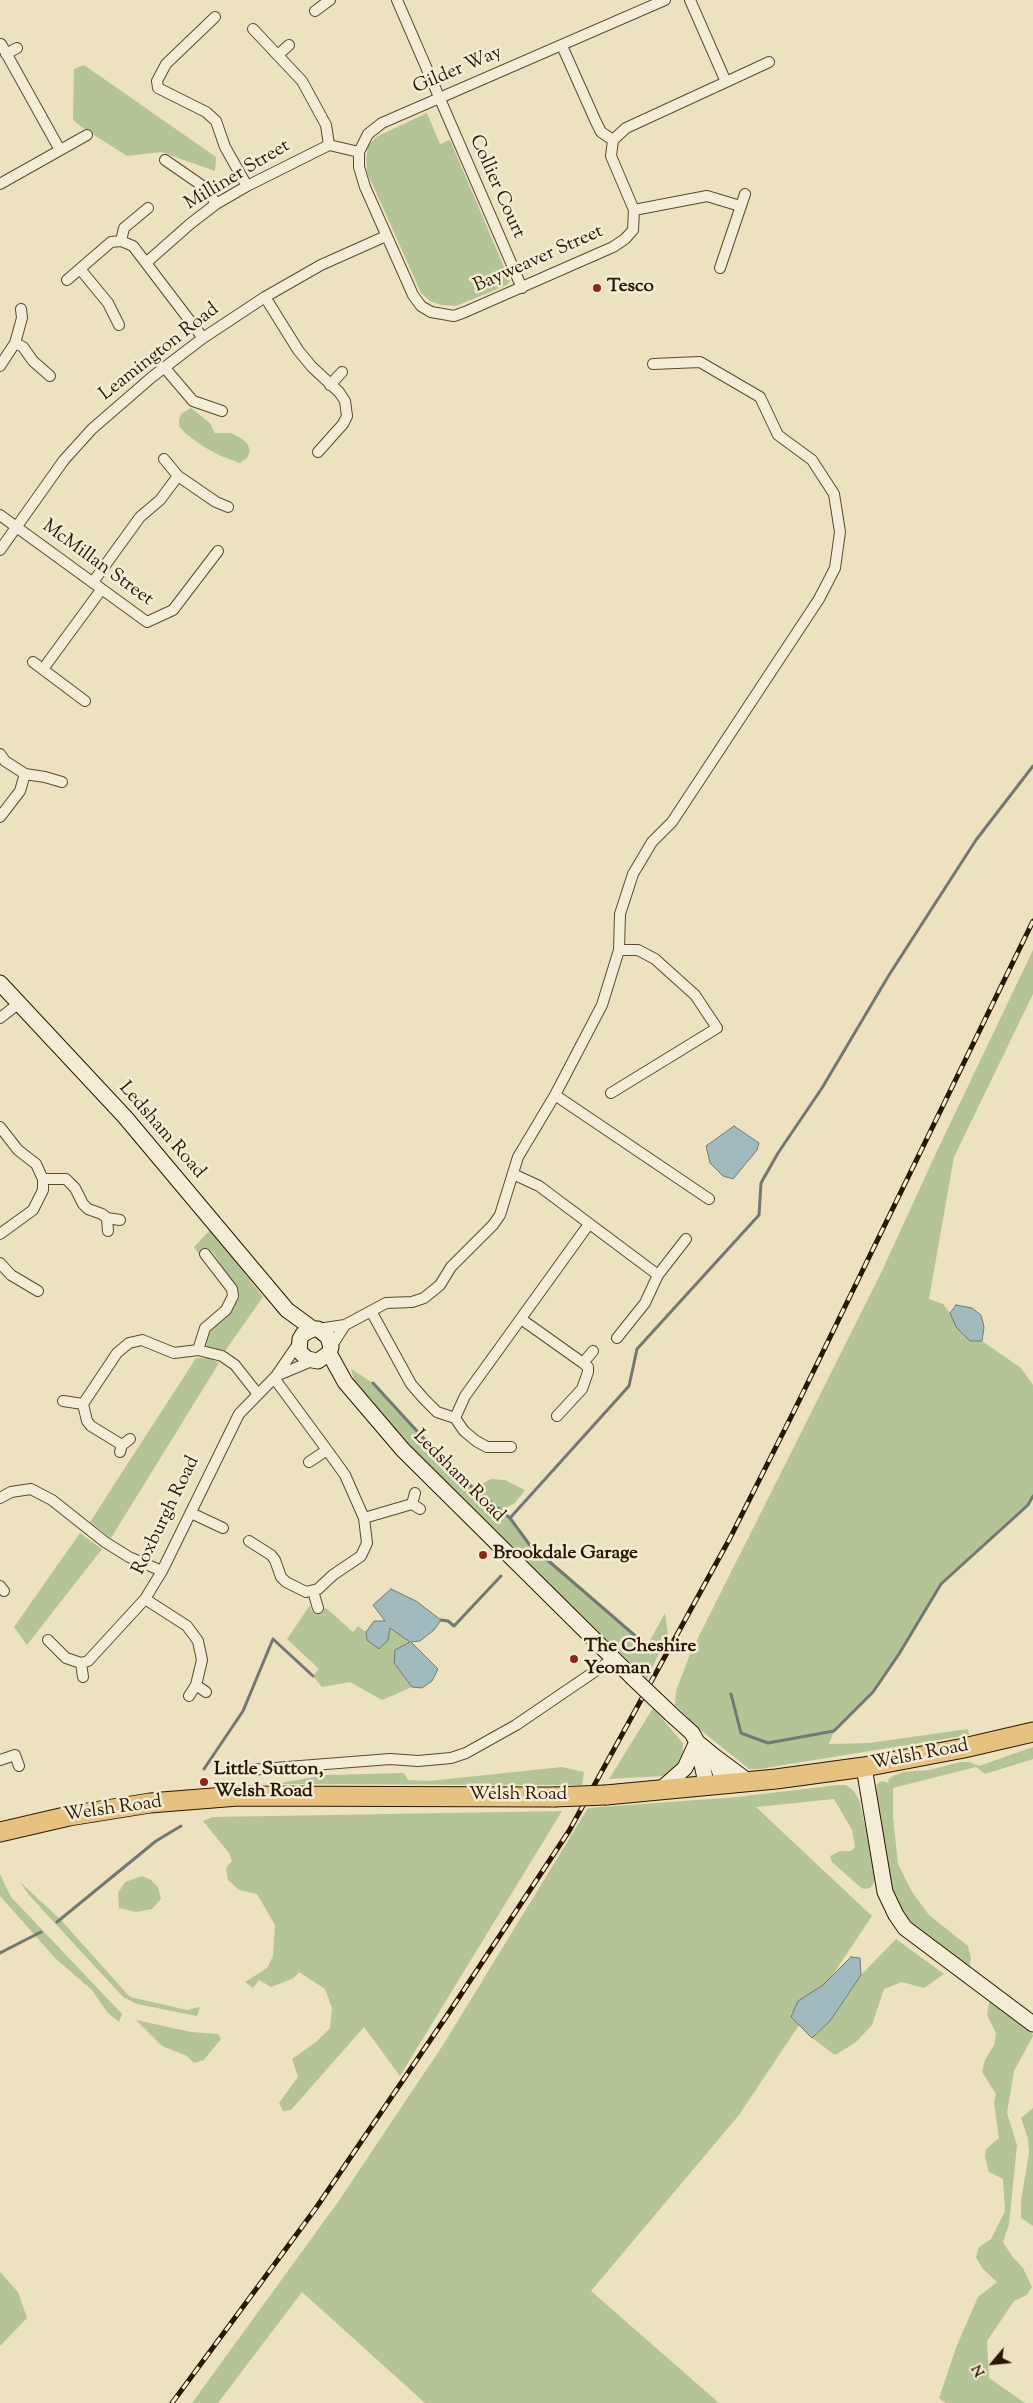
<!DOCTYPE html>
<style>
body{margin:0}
#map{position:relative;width:1033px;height:2403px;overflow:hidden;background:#ede2c0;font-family:"Sorts Mill Goudy",serif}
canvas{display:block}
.north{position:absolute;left:968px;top:2338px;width:50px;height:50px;-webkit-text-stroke:4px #f3ecd6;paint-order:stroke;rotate:242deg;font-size:14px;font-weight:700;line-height:20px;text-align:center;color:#2c1601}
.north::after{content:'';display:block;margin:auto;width:18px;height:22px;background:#2c1601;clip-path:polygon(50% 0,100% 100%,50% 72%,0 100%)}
</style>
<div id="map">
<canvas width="1033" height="2403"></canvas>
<div class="north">N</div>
</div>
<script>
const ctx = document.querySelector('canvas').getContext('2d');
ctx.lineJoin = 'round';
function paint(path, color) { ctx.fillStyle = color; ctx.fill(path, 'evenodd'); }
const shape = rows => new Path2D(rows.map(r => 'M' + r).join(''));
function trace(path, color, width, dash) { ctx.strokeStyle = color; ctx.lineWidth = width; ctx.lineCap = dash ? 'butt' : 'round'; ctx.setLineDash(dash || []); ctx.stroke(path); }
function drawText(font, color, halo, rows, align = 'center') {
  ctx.font = font + ' "Sorts Mill Goudy",serif'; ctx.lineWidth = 5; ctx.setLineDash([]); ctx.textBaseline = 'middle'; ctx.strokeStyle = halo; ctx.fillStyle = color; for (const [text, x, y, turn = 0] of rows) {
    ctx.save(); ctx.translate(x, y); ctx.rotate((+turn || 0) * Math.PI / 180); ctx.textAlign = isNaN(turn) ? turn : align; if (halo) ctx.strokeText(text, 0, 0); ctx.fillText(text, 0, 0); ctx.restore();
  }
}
paint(shape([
 [84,65,216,157,215,171,161,152,127,156,83,128,73,120,74,69],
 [427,113,440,144,450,140,510,281,507,285,456,306,441,305,430,301,421,293,367,172,366,159,368,146,376,137],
 [191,408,210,423,215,433,231,433,241,438,247,443,250,451,247,458,240,463,221,456,204,447,185,433,179,426,179,420,181,414],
 [1033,950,1033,994,954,1157,929,1299,943,1304,950,1313,956,1327,970,1341,982,1341,1021,1368,1033,1385,1033,1496,1028,1505,941,1584,899,1654,873,1692,834,1731,829,1744,869,1743,968,1729,969,1735,759,1769,749,1769,703,1732,675,1705,676,1691,690,1654,881,1273,937,1151],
 [211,1229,263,1297,225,1351,207,1347,206,1341,209,1330,231,1311,235,1304,237,1295,235,1287,214,1254,210,1250,199,1255,194,1247],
 [196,1358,209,1358,219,1363,111,1538,90,1522],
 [351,1369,373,1383,459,1477,473,1489,491,1479,505,1480,525,1490,515,1503,501,1511,510,1518,529,1544,647,1646,665,1613,668,1634,647,1679,419,1458,354,1380],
 [80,1533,102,1549,27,1645,14,1627],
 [310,1605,312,1612,326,1608,353,1632,358,1626,366,1632,367,1640,390,1628,410,1642,394,1663,412,1687,382,1700,350,1682,322,1687,313,1676,319,1669,287,1639],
 [653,1708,683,1743,683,1759,679,1767,666,1776,609,1779],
 [1033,1747,1033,1759,985,1774,976,1767,893,1788,893,1817,898,1864,912,1892,929,1915,968,1946,971,1958,969,1970,912,1926,898,1910,888,1879,875,1800,877,1784,882,1781,889,1783,888,1780,891,1777,903,1772,929,1770,961,1762,970,1762,979,1766],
 [562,1767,584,1772,582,1785,275,1784,325,1775,404,1773,408,1780,429,1781],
 [838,1785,846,1785,854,1791,860,1802,875,1876,874,1883,870,1888,864,1889,860,1887,832,1862,830,1856,840,1851,851,1851,855,1847,852,1830,834,1799,756,1807,872,1916,739,2115,591,2291,719,2403,425,2403,302,2292,218,2403,192,2403,338,2202,443,2045,588,1808,737,1797],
 [562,1811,400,2076,364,2027,291,2110,283,2111,279,2103,298,2077,292,2059,316,2042,330,2028,332,2008,325,1989,299,1972,294,1978,271,1987,259,1980,253,1988,245,1982,267,1968,273,1956,275,1925,257,1894,239,1890,228,1880,226,1868,232,1861,229,1853,203,1821,212,1817],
 [0,1874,11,1897,122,2014,119,2022,107,2012,92,1990,56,1959,0,1896],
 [142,1876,151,1880,158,1887,161,1899,152,1909,136,1912,119,1908,118,1893,125,1882],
 [20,1882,60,1919,130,1997,187,2010,200,2007,197,2016,137,2004,123,1997,29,1895],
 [896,1939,944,1974,924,1988,902,1982,884,1989,872,2025,855,2043,835,2055,812,2038,830,2021,861,1975],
 [990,1998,1031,2030,1033,2036,1014,2071,1007,2113,1017,2145,1009,2224,1003,2242,1012,2256,1023,2268,1032,2287,1027,2295,1014,2301,987,2341,989,2378,1025,2403,946,2403,939,2398,957,2345,978,2297,997,2282,982,2268,976,2257,979,2247,991,2239,1005,2211,1003,2179,989,2172,985,2157,986,2149,999,2138,994,2103,996,2094,982,2072,985,2060,994,2045,996,2033,987,2015],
 [136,2020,191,2032,218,2034,221,2039,204,2060,194,2063,187,2056,162,2046],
 [1033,2108,1033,2226,1021,2218,1021,2201,1029,2153,1028,2139,1021,2118],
 [0,2272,18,2292,27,2318,0,2346]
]), '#b4c496');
const water = shape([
 [734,1126,759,1143,757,1150,733,1179,723,1176,710,1163,706,1146,734,1126],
 [956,1305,972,1308,981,1315,984,1327,982,1341,970,1341,956,1327,950,1313,956,1305],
 [391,1589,416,1601,441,1620,434,1630,420,1641,411,1642,438,1669,432,1681,422,1688,412,1687,394,1663,395,1650,410,1642,390,1628,388,1640,379,1649,367,1640,366,1632,374,1621,385,1621,373,1605,391,1589],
 [851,1957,860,1958,861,1975,830,2021,812,2038,791,2017,798,2001,823,1985,851,1957]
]);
paint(water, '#a0babe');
trace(water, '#727872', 1);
trace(shape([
 [373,1383,448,1465],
 [455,1473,510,1518,629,1386,637,1349,759,1215,761,1183,778,1153,822,1088,889,975,976,840,1033,766],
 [510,1518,529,1544,647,1646],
 [441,1620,448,1621,454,1626,501,1576],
 [731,1694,741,1733,768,1743,834,1731,873,1692,899,1654,941,1584,1028,1505,1033,1496],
 [204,1769,243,1711,273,1639,313,1676],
 [57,1922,156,1841,181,1826],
 [0,1953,41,1932]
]), '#727872', 3);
const street = shape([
 [397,0,522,288],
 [315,11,330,0],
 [215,17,166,64,157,81,158,88,206,112,216,121,225,147,247,186],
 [253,29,302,81,326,125,329,145],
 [1,44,60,150],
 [562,46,596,122,601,132,613,140,611,156,634,210,633,230,625,239,613,247,465,312,454,316,431,312,421,306,413,295,365,187,359,167,359,152,368,134,382,123,665,0],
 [6,54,17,48],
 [279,54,289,45],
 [726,82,769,62],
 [613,140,626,128,726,82,690,0],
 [165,160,207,189,216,204],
 [0,184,87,135],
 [634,210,707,196,740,206],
 [121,241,124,228,148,208],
 [147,262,190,224,216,204,247,186,329,145,359,152],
 [720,268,745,194],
 [80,269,108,303,119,325],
 [67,280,111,242,121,241,133,246,203,338],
 [265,297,298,350,312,367,339,392,345,401,347,416,343,424,318,452],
 [15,343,23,347,33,361,50,376],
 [0,366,15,343,22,318,21,309],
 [164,367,193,401,222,411],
 [330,385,342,372],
 [164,459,178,476,216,502,228,507],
 [0,515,147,622,173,610,218,551],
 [0,550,64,460,92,429,152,377,203,338,265,297,321,265,386,236],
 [93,582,140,517,160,500,178,476],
 [33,662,85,701],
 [43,669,101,590],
 [0,754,5,761,25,774,45,777,62,782],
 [0,817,20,791,25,774],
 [0,1018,18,1004],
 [611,1093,717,1028,695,995,655,959,638,950,619,950],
 [555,1095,709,1199],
 [0,1127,18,1150,36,1164,43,1179,43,1190,33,1210,0,1234],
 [513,1174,539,1186,658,1275],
 [43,1179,66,1179,75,1188,83,1204,88,1209,102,1214,107,1218,120,1220],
 [107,1218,108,1231],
 [0,1263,11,1275,38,1291],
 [371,1311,411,1384,424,1399,437,1412,455,1418,464,1431,476,1441,487,1447,511,1447],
 [521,1319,583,1363],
 [318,1329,345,1325,386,1303,412,1302,424,1298,440,1285,451,1267,493,1225,500,1215,518,1157,555,1095,602,1005,619,950,620,914,633,874,652,842,672,822,819,599,835,568,840,532,834,494,812,460,778,435,760,397,700,362,653,364],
 [617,1338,645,1303,658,1275,686,1239],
 [331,1347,345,1325],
 [198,1350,205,1328,226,1310,233,1296,232,1289,205,1254],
 [276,1376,312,1361],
 [274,1378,327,1450,309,1462],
 [63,1401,83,1404,117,1353,129,1343,142,1340,174,1353,198,1350,222,1356,235,1365,257,1393],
 [83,1404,87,1421,91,1426,122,1445],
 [557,1416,582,1389,588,1372,588,1367,583,1363,593,1351],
 [455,1418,465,1396,589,1224],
 [120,1452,122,1445,130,1439],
 [0,1498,11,1492,31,1489,52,1500,105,1542,129,1557,162,1571],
 [412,1504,415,1493],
 [191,1513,223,1528],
 [364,1518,412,1504,420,1509],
 [249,1541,271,1555,275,1560,281,1577,286,1582,306,1592,318,1589,333,1575,361,1556,367,1543,364,1518,345,1475,327,1450],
 [0,1586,4,1591],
 [313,1591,318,1608],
 [145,1599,187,1626,198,1641,202,1660,196,1685,189,1696],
 [48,1640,66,1658,81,1663,88,1661,145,1599,162,1571,239,1414,276,1376,298,1344],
 [81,1663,83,1677],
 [196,1685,206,1692],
 [0,1760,15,1755,19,1766],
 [249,1770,390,1759,418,1761,451,1758,466,1753,516,1725,613,1659]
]);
const secondary = shape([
 [0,983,125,1117,287,1310,313,1329,318,1329,328,1337,331,1347,329,1353,318,1361,307,1359,299,1351,300,1339,303,1334,313,1329],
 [329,1353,345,1382,403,1450,631,1676],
 [671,1714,692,1733,697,1742,707,1787],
 [697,1742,714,1756,721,1775,720,1785],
 [714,1756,749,1782],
 [864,1767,885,1892,896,1915,905,1928,1033,2024],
 [659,1791,685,1768,697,1742]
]);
const highway = shape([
 [606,1795,776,1779,864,1767,964,1748,1033,1732],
 [0,1832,69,1816,150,1803,238,1796,554,1797]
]);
trace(street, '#5c4931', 12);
trace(secondary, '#2c1601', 17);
trace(highway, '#2c1601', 21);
trace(street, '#f3ecd6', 10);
trace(secondary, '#f3ecd6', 15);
trace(highway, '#e6c180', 19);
const rail = shape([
 [172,2403,316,2208,446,2017,569,1831,729,1540,794,1411,1033,921]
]);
trace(rail, '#2c1601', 5);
trace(rail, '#f3ecd6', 3, [9]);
const secondaryBridge = shape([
 [631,1676,671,1714]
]);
const highwayBridge = shape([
 [554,1797,606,1795]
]);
trace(secondaryBridge, '#2c1601', 17, []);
trace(highwayBridge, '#2c1601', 21, []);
trace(secondaryBridge, '#f3ecd6', 15);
trace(highwayBridge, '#e6c180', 19);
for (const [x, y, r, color] of [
 [597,288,5,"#8f2418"],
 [483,1555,5,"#8f2418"],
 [574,1659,5,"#8f2418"],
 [204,1782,5,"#8f2418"]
]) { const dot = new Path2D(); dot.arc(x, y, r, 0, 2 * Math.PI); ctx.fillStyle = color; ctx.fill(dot); trace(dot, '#f3ecd6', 2); }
drawText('19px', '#2c1601', '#f3ecd6', [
 ["Gilder Way",458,71,-23],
 ["Milliner Street",238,176,-31],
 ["Collier Court",496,187,66],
 ["Bayweaver Street",539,260,-24],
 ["Leamington Road",160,353,-38],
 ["McMillan Street",97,564,36],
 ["Ledsham Road",161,1131,49],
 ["Ledsham Road",458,1477,45],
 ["Roxburgh Road",167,1516,-64],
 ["Welsh Road",920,1756,-11],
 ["Welsh Road",518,1796],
 ["Welsh Road",113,1810,-8]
]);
drawText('bold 19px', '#2c1601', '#f3ecd6', [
 ["Tesco",607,288],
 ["Brookdale Garage",493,1555],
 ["The Cheshire",584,1648],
 ["Yeoman",584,1670],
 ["Little Sutton,",214,1771],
 ["Welsh Road",214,1793]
], 'left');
</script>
